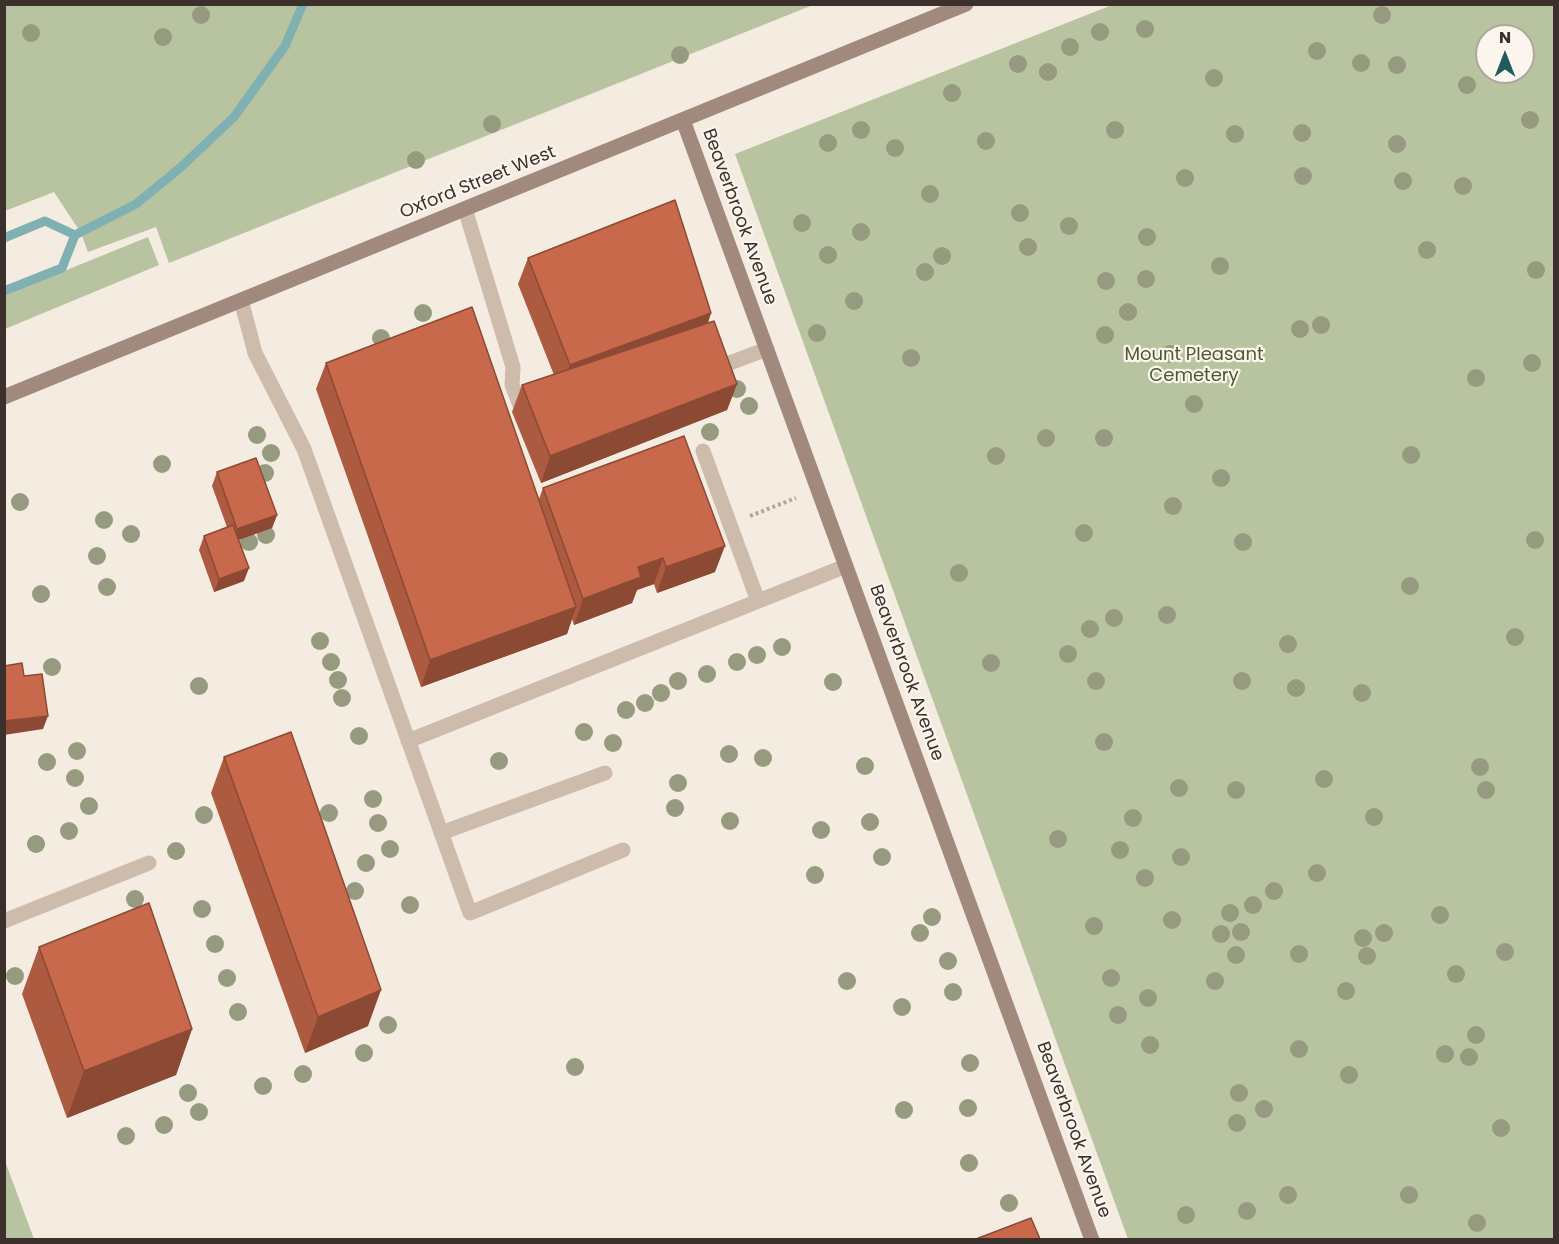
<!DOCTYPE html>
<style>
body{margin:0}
#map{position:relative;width:1559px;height:1244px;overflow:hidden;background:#f4ebe1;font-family:Poppins,sans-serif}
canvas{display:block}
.frame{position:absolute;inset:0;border:6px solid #3b302b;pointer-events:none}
.north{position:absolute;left:1475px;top:24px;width:60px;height:60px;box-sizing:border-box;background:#fbf5ee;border:2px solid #aea6a0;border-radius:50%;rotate:0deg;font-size:16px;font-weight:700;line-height:24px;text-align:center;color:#3b302b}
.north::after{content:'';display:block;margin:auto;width:21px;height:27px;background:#1f5a5e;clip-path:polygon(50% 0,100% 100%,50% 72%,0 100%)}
</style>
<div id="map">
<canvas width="1559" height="1244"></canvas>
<div class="frame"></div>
<div class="north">N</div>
</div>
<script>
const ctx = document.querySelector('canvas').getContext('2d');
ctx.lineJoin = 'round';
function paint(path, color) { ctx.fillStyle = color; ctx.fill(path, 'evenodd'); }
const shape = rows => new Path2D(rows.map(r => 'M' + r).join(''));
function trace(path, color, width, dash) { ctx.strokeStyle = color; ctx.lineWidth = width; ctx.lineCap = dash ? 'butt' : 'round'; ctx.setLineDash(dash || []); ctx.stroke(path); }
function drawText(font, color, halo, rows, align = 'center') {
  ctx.font = font + ' Poppins,sans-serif'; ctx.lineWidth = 4.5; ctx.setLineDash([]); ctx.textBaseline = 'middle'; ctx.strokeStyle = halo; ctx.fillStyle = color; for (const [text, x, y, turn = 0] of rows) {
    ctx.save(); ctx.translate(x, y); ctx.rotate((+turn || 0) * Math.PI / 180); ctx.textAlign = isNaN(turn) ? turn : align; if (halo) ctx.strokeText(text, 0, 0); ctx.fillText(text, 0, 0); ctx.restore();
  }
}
paint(shape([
 [4,5,5,4,813,5,169,263,156,227,88,252,81,233,54,192,5,211],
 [1112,5,1554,5,1554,1239,1128,1239,735,154],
 [1487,36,1523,36,1523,72,1487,72],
 [148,237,159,265,5,329,5,295],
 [5,1161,34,1239,5,1239]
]), '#b8c4a0');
trace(shape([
 [4,238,45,221,75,235,136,204,180,168,234,117,285,46,303,4],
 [4,291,62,268,75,235]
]), '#7fb0b2', 9);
trace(shape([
 [750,516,796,498]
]), '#b9a596', 4, [3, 3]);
trace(shape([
 [465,209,513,367,512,385,524,415],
 [241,300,255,353,304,449,470,913,623,850],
 [711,370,767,349],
 [703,451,758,601],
 [408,741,846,566],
 [441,833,605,773],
 [4,921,149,863]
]), '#cdbbac', 15);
trace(shape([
 [683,120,1092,1240],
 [4,397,966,4]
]), '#a18a7d', 15);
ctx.fillStyle = '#969b7f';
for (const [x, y] of [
 [201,15],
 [1382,15],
 [1145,29],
 [1100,32],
 [31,33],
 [163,37],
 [1070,47],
 [1317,51],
 [680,55],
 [1361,63],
 [1018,64],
 [1397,65],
 [1048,72],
 [1214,78],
 [1467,85],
 [952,93],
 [1530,120],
 [492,124],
 [861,130],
 [1115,130],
 [1302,133],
 [1235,134],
 [986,141],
 [828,143],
 [1397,144],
 [895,148],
 [416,160],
 [1303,176],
 [1185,178],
 [1403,181],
 [1463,186],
 [930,194],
 [1020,213],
 [802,223],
 [1069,226],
 [861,232],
 [1147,237],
 [1028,247],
 [1427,250],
 [828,255],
 [942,256],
 [1220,266],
 [1536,270],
 [925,272],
 [1146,279],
 [1106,281],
 [854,301],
 [1128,312],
 [423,313],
 [1321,325],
 [1300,329],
 [817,333],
 [1105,335],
 [381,338],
 [1170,354],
 [911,358],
 [1532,363],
 [1476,378],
 [737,389],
 [1194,404],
 [749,406],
 [710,432],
 [257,435],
 [1046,438],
 [1104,438],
 [271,453],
 [1411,455],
 [996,456],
 [162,464],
 [265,473],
 [1221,478],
 [20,502],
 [1173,506],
 [104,520],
 [1084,533],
 [131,534],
 [266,535],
 [1535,540],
 [249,542],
 [1243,542],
 [97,556],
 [959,573],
 [1410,586],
 [107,587],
 [41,594],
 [1167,615],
 [1114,618],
 [1090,629],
 [1515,637],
 [320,641],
 [1288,644],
 [782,647],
 [1068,654],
 [757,655],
 [331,662],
 [737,662],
 [991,663],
 [52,667],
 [707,674],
 [338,680],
 [678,681],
 [1096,681],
 [1242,681],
 [833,682],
 [199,686],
 [1296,688],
 [661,693],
 [1362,693],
 [342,698],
 [645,703],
 [626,710],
 [584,732],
 [359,736],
 [1104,742],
 [613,743],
 [77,751],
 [729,754],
 [763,758],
 [499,761],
 [47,762],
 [865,766],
 [1480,767],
 [75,778],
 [1324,779],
 [678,783],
 [1179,788],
 [1236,790],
 [1486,790],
 [373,799],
 [89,806],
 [675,808],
 [329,813],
 [204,815],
 [1374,817],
 [1133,818],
 [730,821],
 [870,822],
 [378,823],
 [821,830],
 [69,831],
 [1058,839],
 [36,844],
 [390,849],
 [1120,850],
 [176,851],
 [882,857],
 [1181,857],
 [366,863],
 [1317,873],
 [815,875],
 [1145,878],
 [355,891],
 [1274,891],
 [135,899],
 [410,905],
 [1253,905],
 [202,909],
 [1230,913],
 [1440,915],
 [932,917],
 [1172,920],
 [1094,926],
 [1241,932],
 [920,933],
 [1384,933],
 [1221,934],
 [1363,938],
 [215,944],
 [1505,952],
 [1299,954],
 [1236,955],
 [1367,956],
 [948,961],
 [1456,974],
 [15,976],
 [227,978],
 [1111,978],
 [847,981],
 [1215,981],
 [1346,991],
 [953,992],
 [1148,998],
 [902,1007],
 [238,1012],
 [1118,1015],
 [388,1025],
 [1476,1035],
 [1150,1045],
 [1299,1049],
 [364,1053],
 [1445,1054],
 [1469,1057],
 [970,1063],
 [575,1067],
 [303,1074],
 [1349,1075],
 [263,1086],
 [188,1093],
 [1239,1093],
 [968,1108],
 [1264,1109],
 [904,1110],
 [199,1112],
 [1237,1123],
 [164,1125],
 [1501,1128],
 [126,1136],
 [969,1163],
 [1288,1195],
 [1409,1195],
 [1009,1203],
 [1247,1211],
 [1186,1215],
 [1477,1223]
]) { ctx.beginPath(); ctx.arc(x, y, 9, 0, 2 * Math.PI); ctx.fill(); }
paint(shape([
 [528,258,711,313,708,323,737,384,727,410,541,483,512,412,522,385,554,375,518,284],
 [326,363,539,499,543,488,715,572,657,593,654,584,637,590,632,603,574,625,572,619,567,634,421,687,316,389],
 [217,472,277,515,272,528,239,540,244,581,214,592,199,550,204,536,227,527,212,486],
 [224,757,368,1026,305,1053,211,793],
 [39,947,192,1029,176,1075,67,1118,22,994]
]), '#ac5a40');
paint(shape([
 [711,313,702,339,560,391,570,365],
 [737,384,727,410,541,483,550,456],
 [277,515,272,528,232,542,237,529],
 [725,546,715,572,657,593,666,567],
 [663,558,654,584,637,590,632,603,574,625,583,599,638,567],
 [249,568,244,581,214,592,219,579],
 [576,607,567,634,421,687,430,660],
 [48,716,43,729,4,735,4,721],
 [381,990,368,1026,305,1053,318,1017],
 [192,1029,176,1075,67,1118,84,1071]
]), '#8c4a34');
const building = shape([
 [675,200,711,313,570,365,528,258,675,200],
 [472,307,576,607,430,660,326,363,472,307],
 [714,321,737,384,550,456,522,385,714,321],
 [684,436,725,546,666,567,663,558,638,567,641,577,583,599,543,488,684,436],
 [256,458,277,515,237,529,217,472,256,458],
 [233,525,249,568,219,579,204,536,233,525],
 [22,663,24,676,42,674,48,716,4,721,4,666,22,663],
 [291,732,381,990,318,1017,224,757,291,732],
 [149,903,192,1029,84,1071,39,947,149,903],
 [1031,1218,1040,1239,976,1239,1031,1218]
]);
paint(building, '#c8694b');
trace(building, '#8c4a34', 1.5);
drawText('18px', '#3b302b', '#fbf5ee', [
 ["Oxford Street West",478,183,-22],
 ["Beaverbrook Avenue",739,217,70],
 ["Beaverbrook Avenue",906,673,70],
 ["Beaverbrook Avenue",1073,1130,70]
]);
drawText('18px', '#4a5a2e', '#fbf5ee', [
 ["Mount Pleasant",1194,355],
 ["Cemetery",1194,376]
]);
</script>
